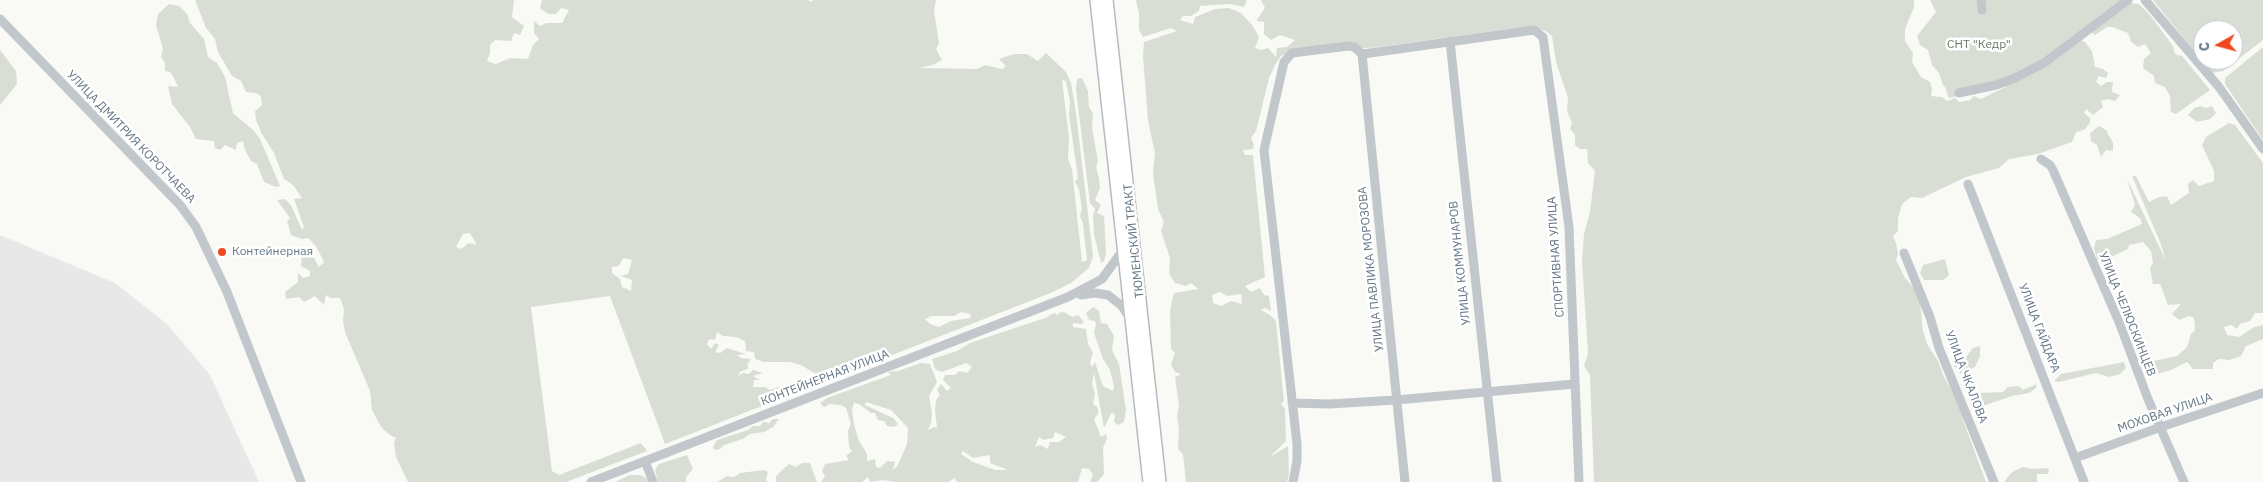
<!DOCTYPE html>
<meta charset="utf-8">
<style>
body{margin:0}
#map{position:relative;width:2263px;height:482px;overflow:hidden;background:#f9f9f6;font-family:"IBM Plex Sans",sans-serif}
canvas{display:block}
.north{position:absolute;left:2193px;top:20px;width:50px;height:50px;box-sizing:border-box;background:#fff;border:1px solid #c0c8ce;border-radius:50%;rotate:263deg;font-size:14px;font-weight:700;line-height:20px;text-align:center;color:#627684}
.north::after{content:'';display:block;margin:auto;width:18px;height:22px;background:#f0481f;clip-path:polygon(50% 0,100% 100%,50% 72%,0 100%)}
</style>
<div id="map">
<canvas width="2263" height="482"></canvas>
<div class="north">С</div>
</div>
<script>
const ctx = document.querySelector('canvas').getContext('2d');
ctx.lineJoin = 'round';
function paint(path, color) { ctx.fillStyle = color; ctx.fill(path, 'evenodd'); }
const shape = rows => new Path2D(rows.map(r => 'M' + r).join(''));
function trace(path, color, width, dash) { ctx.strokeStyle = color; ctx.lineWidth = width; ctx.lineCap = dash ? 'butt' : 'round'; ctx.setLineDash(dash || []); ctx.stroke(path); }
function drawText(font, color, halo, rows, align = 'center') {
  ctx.font = font + ' "IBM Plex Sans",sans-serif'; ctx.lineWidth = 5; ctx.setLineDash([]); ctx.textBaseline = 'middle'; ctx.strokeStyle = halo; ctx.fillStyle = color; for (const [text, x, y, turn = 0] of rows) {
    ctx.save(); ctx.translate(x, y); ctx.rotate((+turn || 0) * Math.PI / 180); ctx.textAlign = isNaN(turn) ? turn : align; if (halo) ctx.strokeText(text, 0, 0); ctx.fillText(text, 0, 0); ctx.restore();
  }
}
paint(shape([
 [0,235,115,283,167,324,210,375,259,482,0,482]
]), '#e7e8e7');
paint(shape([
 [195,0,514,0,512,17,524,26,520,35,514,33,511,41,495,40,490,45,490,53,487,61,496,64,510,58,528,59,533,45,539,39,534,33,534,21,540,26,546,23,562,23,569,10,561,8,556,14,548,14,540,8,542,0,808,0,811,2,813,0,936,0,934,11,939,43,936,49,942,60,933,65,920,68,977,69,985,65,1002,69,1006,66,999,59,1014,54,1027,54,1038,61,1046,53,1066,72,1071,83,1076,113,1093,256,1089,268,1071,283,1053,292,665,444,610,296,531,307,552,471,559,475,641,443,647,451,566,482,408,482,396,457,394,443,396,438,390,435,381,427,372,410,370,391,345,332,343,321,344,309,340,298,331,298,326,295,324,305,315,296,304,302,299,297,286,299,285,292,298,282,298,273,303,278,310,276,310,271,301,266,302,255,310,251,319,267,324,262,316,246,308,238,302,239,291,235,287,221,290,218,277,200,285,199,291,205,302,230,304,227,294,199,302,198,293,185,284,179,274,153,262,134,256,120,255,111,262,105,261,96,256,93,246,92,241,81,232,76,218,52,215,39,206,28],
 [1062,80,1066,81,1070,102,1069,115,1078,178,1075,182,1079,189,1082,209,1080,216,1083,224,1087,260,1082,262,1072,169,1068,159,1069,138],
 [470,233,477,245,469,243,461,249,456,247,463,234],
 [623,258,632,260,628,274,621,276,632,280,631,291,622,287,620,279,612,273,612,267,619,266],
 [961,312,971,314,970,318,951,321,939,327,930,324,925,319,932,316,954,316],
 [717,332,723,336,736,337,745,341,746,351,754,352,755,359,764,362,790,362,801,365,821,377,789,390,779,387,770,390,765,387,753,387,754,380,760,380,753,376,763,373,753,370,749,374,743,373,738,376,740,372,749,368,747,365,751,359,741,358,737,355,746,354,727,348,720,353,715,352,719,345,715,343,711,349,707,344,709,339,715,340],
 [1136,0,1247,0,1244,7,1229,4,1200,6,1199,11,1191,16,1183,16,1180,20,1193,24,1195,17,1215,9,1229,8,1241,13,1253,26,1259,37,1255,48,1261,50,1268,48,1276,57,1277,48,1287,47,1295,40,1280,35,1271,40,1264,34,1264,22,1256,21,1265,8,1261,0,1914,0,1914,7,1905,29,1905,41,1913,53,1912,62,1921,77,1930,82,1932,89,1931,96,1942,97,1947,101,1955,98,1959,102,1970,100,1974,96,1981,99,2007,86,1949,98,1945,87,1943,85,1939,73,1932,65,1928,50,1920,45,1917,36,1936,12,1930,0,2131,0,2130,3,2139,4,2150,15,2173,46,2175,54,2182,56,2210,90,2176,114,2171,112,2170,96,2165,87,2155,83,2154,76,2143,68,2144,59,2151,53,2145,44,2138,47,2131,42,2128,33,2112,27,2107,27,2095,35,2092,33,2101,24,2079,41,2084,41,2092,51,2095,67,2103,69,2108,73,2106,78,2099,76,2096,82,2101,86,2107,82,2113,82,2112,92,2120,95,2115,101,2108,99,2101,101,2103,107,2093,115,2086,109,2084,113,2090,118,2090,123,2084,130,2076,132,2072,142,2038,154,2009,159,1999,168,1966,177,1922,198,1911,197,1902,204,1898,218,1898,231,1893,236,1896,243,1898,254,1896,260,1905,278,1914,288,1920,302,1923,331,1927,344,1938,361,1944,377,1961,407,1963,420,1986,482,1594,482,1590,375,1584,366,1588,353,1582,262,1584,234,1590,212,1595,171,1588,163,1587,149,1580,149,1575,145,1575,135,1570,129,1572,123,1567,111,1568,98,1556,62,1552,36,1546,31,1535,28,1516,28,1370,48,1292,51,1281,56,1276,63,1269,78,1256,131,1251,138,1254,145,1253,149,1243,150,1245,155,1253,155,1265,277,1245,286,1251,292,1260,288,1264,295,1269,296,1271,311,1265,308,1261,310,1270,315,1276,321,1284,401,1281,404,1285,409,1286,441,1270,457,1288,446,1289,474,1287,482,1186,482,1183,454,1178,449,1179,429,1177,416,1179,406,1175,377,1181,374,1175,372,1171,364,1175,353,1171,349,1170,310,1174,293,1198,289,1191,283,1186,286,1175,283,1169,274,1170,258,1161,231,1164,222,1158,209,1153,173,1155,153,1148,121,1143,56,1144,42,1177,31,1171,28,1143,37,1139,30,1139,14],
 [1220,292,1227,296,1241,294,1242,304,1231,301,1221,306,1213,303,1212,295],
 [2153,0,2263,0,2263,40,2223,71,2212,73],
 [2203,30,2233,30,2233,60,2203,60],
 [169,4,179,6,187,14,190,23,204,39,208,57,217,63,225,77,233,113,253,130,260,139,280,186,276,187,264,182,257,164,251,161,245,150,243,141,237,143,236,150,225,145,220,150,215,148,214,141,196,139,190,127,172,104,168,86,178,87,173,76,170,72,165,71,165,63,161,57,163,49,156,25,158,14],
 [2263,47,2263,140,2225,84,2225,78],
 [0,50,16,71,17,84,0,105],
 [1082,78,1088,91,1089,107,1093,113,1092,128,1098,161,1096,167,1099,178,1100,188,1095,200,1101,205,1097,213,1104,216,1106,253,1104,261,1101,263,1094,234,1093,216,1095,209,1090,203,1076,90,1077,79],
 [2201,106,2206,108,2212,106,2216,113,2210,119,2197,122,2188,115,2194,108],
 [2229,123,2235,125,2263,163,2263,313,2255,313,2250,321,2240,324,2237,329,2231,325,2224,327,2227,335,2239,337,2254,327,2263,325,2263,339,2246,346,2241,356,2229,360,2219,359,2213,363,2213,369,2193,369,2187,362,2171,370,2150,376,2144,372,2149,362,2177,356,2187,347,2191,334,2195,330,2194,318,2189,316,2179,320,2172,314,2181,304,2168,305,2160,284,2153,284,2150,268,2153,263,2151,251,2143,242,2129,245,2128,249,2109,258,2097,260,2094,248,2096,240,2107,239,2142,224,2140,218,2131,212,2135,205,2127,179,2166,261,2160,242,2132,176,2136,176,2149,202,2159,197,2167,196,2171,205,2189,193,2188,184,2193,180,2199,186,2214,181,2214,171,2202,145,2206,137],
 [2099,126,2106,130,2113,143,2113,151,2106,150,2101,157,2097,145,2091,141,2090,133],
 [1945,259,1949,275,1943,280,1924,280,1920,273,1923,265],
 [1093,307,1099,311,1101,323,1107,324,1114,336,1112,350,1119,364,1126,410,1124,422,1118,425,1114,422,1115,415,1112,412,1104,428,1094,373,1092,384,1095,394,1093,404,1098,408,1098,414,1094,419,1101,437,1106,434,1107,438,1103,448,1104,474,1097,482,1090,482,1093,475,1089,469,1082,468,1078,482,957,482,955,478,948,482,895,482,883,480,870,482,868,477,862,482,821,482,825,476,822,471,825,464,849,460,846,456,852,451,849,447,848,431,851,424,846,408,841,405,830,404,824,407,820,403,827,398,891,375,888,372,898,371,921,363,930,364,937,382,929,396,932,413,931,423,928,430,934,427,937,428,935,410,936,400,940,395,937,390,941,384,947,391,951,388,943,380,945,375,955,375,959,371,967,373,972,367,966,363,942,372,935,369,932,359,957,351,970,343,1045,318,1054,313,1057,315,1061,312,1066,313,1072,317,1078,315,1084,322,1082,324,1073,323,1073,327,1086,329,1088,344,1093,353,1090,362,1092,367,1095,362,1103,386,1113,391,1114,386,1110,370,1103,359,1094,333,1096,324,1095,321,1089,320,1086,313],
 [866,402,891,410,908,428,907,444,898,465,893,470,895,462,887,461,880,468,876,467,875,459,867,461,867,454,859,441,854,425,852,409,854,403,859,404,871,413,875,413,878,420,884,421,887,426,894,427,898,424,893,418,865,405],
 [1055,432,1066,437,1059,442,1050,442,1048,449,1040,445,1035,447,1039,437,1043,440,1053,438],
 [963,451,973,458,990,455,990,463,1008,470,995,470,973,462,961,454],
 [1980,346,1980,356,1975,367,1961,374,1954,366,1956,359,1966,357,1973,348],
 [2124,362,2126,368,2120,374,2109,377,2096,373,2059,382,2054,381,2061,374],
 [2037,384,2036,388,2029,393,2012,396,1974,409,1970,405,1979,393,2003,392,2008,387,2019,386,2023,390],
 [773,419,779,419,773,427,764,432,750,434,743,439,724,445,720,449,715,450,713,447,717,440,748,430,753,426,760,426,763,422,769,423],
 [687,455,693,469,686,477,686,482,658,482,655,470,659,464],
 [802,463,810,463,817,482,776,482,776,476,789,464,796,467],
 [2023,467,2033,469,2049,468,2048,474,2037,474,2037,482,2004,482,2012,472],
 [764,470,768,472,766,480,768,482,717,482,727,476,734,477,740,473],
 [630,475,641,475,646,478,648,482,615,482]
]), '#d9ded5');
const major = shape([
 [1096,0,1149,482],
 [1107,0,1160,482]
]);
trace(major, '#b5bbbf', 14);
trace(shape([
 [1981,0,1982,10],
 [2145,0,2219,87,2263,149],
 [0,19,180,205,196,227,227,292,301,482],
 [1450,41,1497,482],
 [1362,54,1405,482],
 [1959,93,1996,85,2015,78,2044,63,2128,0],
 [2041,159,2050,165,2053,170,2119,322,2148,399,2184,482],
 [1968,184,2084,482],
 [1904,253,1930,317,1939,348,1994,482],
 [1081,295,1095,293,1108,295,1122,306,1131,320],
 [1292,403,1329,404,1396,400,1575,384],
 [2075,458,2161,427,2263,393],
 [645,461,653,482],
 [591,482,1068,297,1102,279,1123,250],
 [1293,482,1297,461,1297,444,1264,150,1284,62,1292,53,1348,46,1354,47,1362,54,1370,53,1534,30,1543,37,1569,227,1579,482]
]), '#c2c7cb', 9);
trace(major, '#fff', 11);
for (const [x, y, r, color] of [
 [222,252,5,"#f0481f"]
]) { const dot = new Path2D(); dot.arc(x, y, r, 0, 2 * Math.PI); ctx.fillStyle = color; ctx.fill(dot); trace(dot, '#fff', 2); }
drawText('12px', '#677a61', '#fff', [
 ["СНТ \"Кедр\"",1979,45]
]);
drawText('12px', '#627684', '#fff', [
 ["УЛИЦА ДМИТРИЯ КОРОТЧАЕВА",131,137,46],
 ["ТЮМЕНСКИЙ ТРАКТ",1134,241,-96],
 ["СПОРТИВНАЯ УЛИЦА",1556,257,-94],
 ["УЛИЦА КОММУНАРОВ",1460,263,-96],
 ["УЛИЦА ПАВЛИКА МОРОЗОВА",1371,269,-96],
 ["УЛИЦА ЧЕЛЮСКИНЦЕВ",2127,314,68],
 ["УЛИЦА ГАЙДАРА",2039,328,69],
 ["УЛИЦА ЧКАЛОВА",1966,377,69],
 ["КОНТЕЙНЕРНАЯ УЛИЦА",825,378,-21],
 ["МОХОВАЯ УЛИЦА",2165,413,-19]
]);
drawText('12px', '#627684', '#fff', [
 ["Контейнерная",232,252]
], 'left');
</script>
